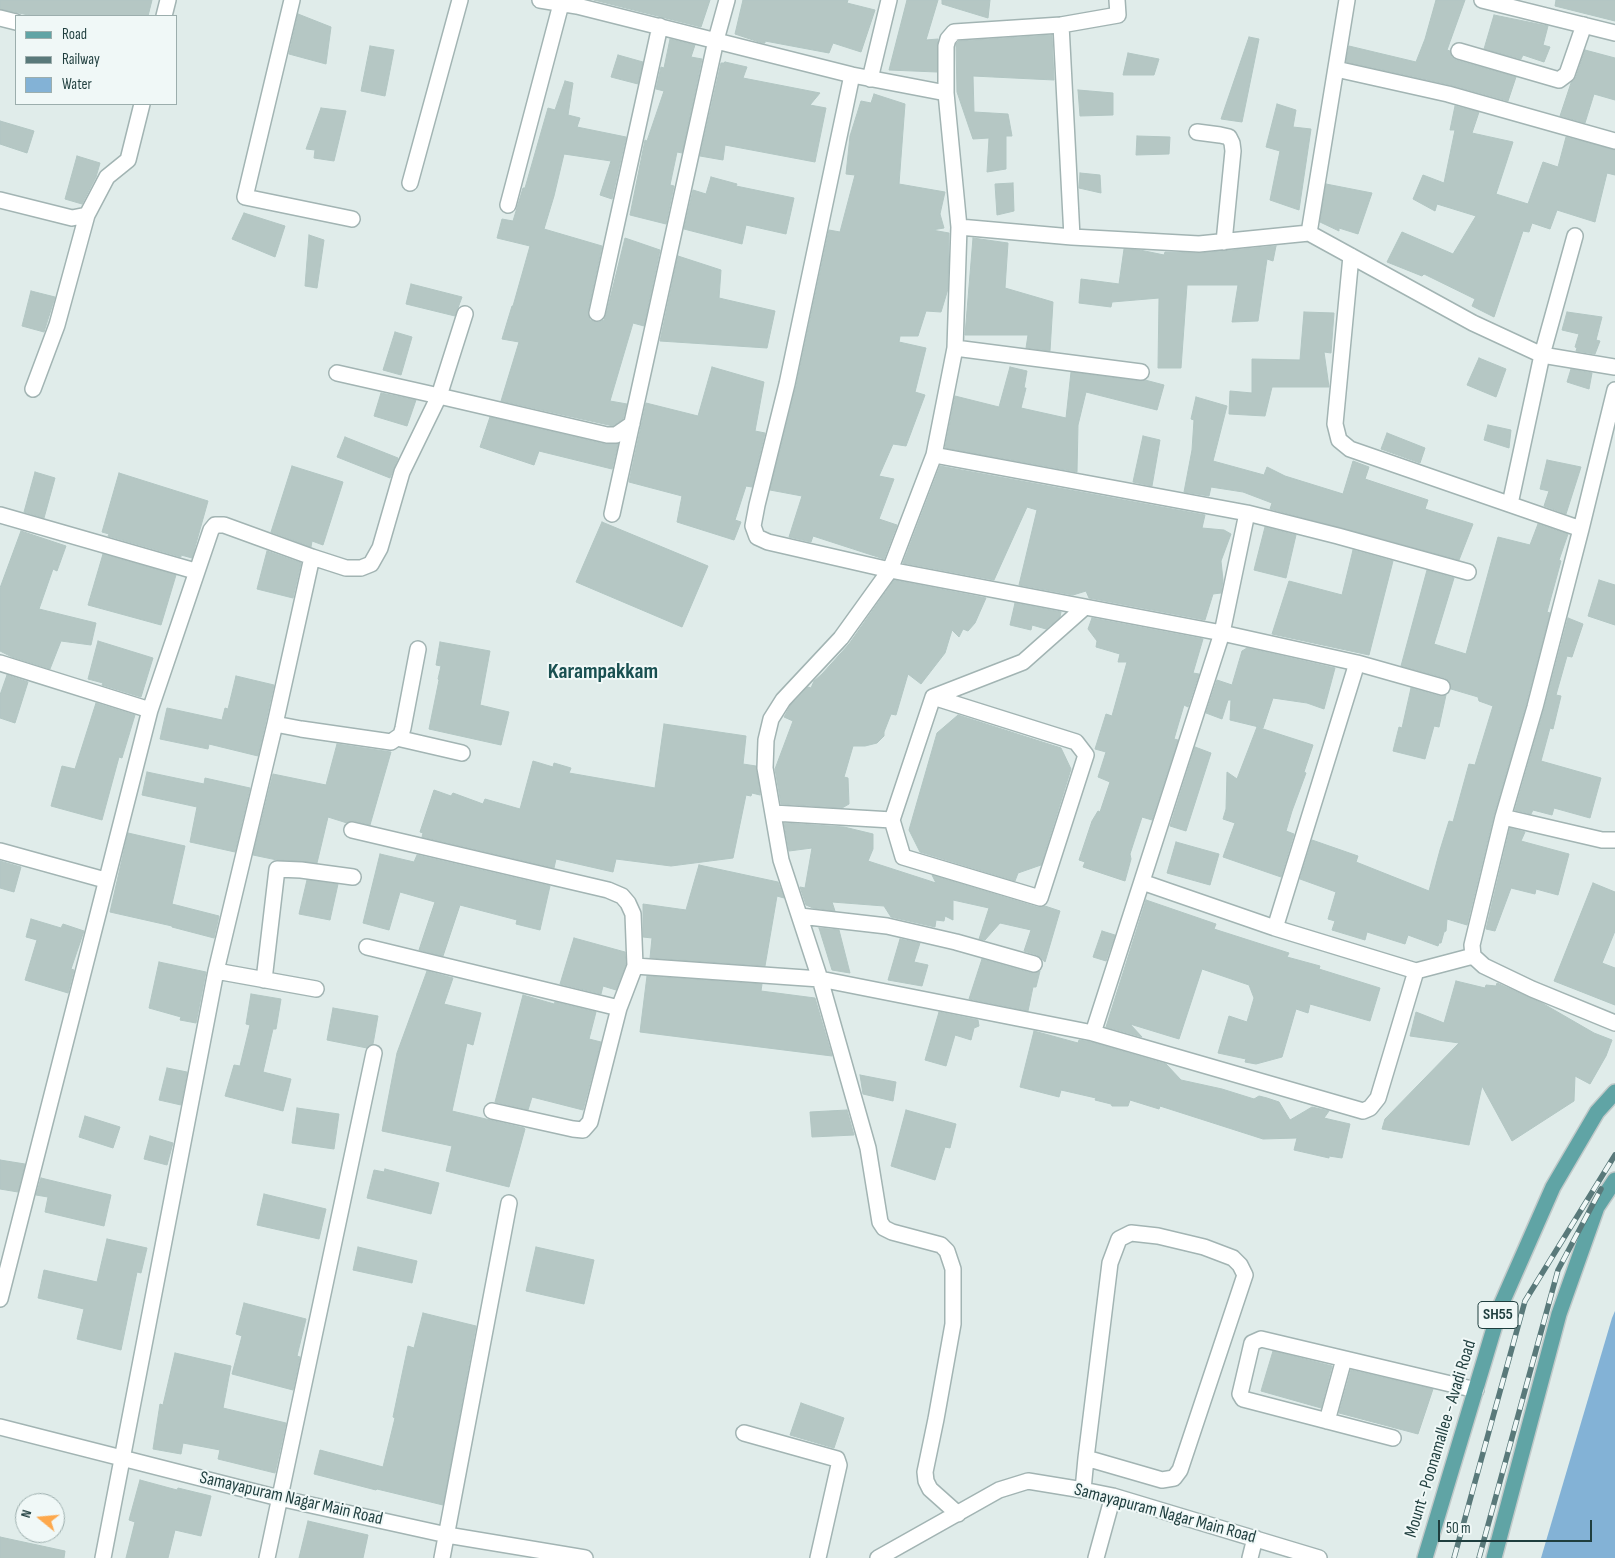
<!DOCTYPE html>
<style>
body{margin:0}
#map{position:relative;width:1615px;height:1558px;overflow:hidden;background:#e0ecea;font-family:"Sofia Sans Condensed",sans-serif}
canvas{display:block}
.legend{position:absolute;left:15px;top:15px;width:162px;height:90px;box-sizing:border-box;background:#f0f8f7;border:1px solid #9caead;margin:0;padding:6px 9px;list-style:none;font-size:15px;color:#1f3e3e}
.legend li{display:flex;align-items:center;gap:10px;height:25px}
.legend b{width:25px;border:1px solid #9caead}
.north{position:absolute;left:15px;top:1493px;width:50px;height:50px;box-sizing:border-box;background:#f0f8f7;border:1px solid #9caead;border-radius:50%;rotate:287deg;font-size:14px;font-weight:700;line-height:20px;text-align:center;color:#1f3e3e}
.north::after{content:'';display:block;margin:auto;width:18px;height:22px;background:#fda84c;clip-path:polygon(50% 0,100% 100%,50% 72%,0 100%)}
.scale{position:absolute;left:1438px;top:1520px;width:154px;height:22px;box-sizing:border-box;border:2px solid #1f3e3e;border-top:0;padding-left:6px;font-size:15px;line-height:18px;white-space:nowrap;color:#1f3e3e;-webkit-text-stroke:4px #f0f8f7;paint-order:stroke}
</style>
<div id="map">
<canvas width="1615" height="1558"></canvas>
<ul class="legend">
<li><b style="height:6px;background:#60a4a5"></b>Road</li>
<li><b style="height:6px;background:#59797a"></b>Railway</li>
<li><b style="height:14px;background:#83b2d6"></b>Water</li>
</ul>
<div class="north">N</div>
<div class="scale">50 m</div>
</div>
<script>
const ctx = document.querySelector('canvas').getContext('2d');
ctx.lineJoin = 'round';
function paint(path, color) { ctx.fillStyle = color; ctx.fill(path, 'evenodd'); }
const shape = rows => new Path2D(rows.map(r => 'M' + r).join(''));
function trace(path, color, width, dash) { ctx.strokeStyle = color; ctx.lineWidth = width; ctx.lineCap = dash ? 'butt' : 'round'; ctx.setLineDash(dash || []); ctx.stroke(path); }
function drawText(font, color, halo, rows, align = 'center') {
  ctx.font = font + ' "Sofia Sans Condensed",sans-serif'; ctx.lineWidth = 4; ctx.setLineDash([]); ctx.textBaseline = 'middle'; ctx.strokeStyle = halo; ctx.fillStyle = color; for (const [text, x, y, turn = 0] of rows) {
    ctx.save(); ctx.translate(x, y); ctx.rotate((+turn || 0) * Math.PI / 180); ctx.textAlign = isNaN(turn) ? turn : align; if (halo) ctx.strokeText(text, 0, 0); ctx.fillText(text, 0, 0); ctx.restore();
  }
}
paint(shape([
 [1615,1311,1615,1558,1541,1558,1612,1318]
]), '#83b2d6');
const building = shape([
 [0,0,152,0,148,16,33,16,0,9,0,0],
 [594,0,710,0,701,27,594,0],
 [743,0,848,0,847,3,875,10,861,52,833,43,829,53,765,41,765,43,762,43,735,34,743,0],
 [907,0,938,0,926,40,938,39,937,46,937,72,889,70,907,0],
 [942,0,990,0,988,18,942,4,942,0],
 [1436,0,1465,0,1447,50,1450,51,1452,57,1456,60,1516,77,1508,101,1450,85,1346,62,1349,46,1416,62,1425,39,1436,0],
 [1556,0,1615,0,1615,21,1555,6,1556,0],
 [298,14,331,27,326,64,289,54,298,14],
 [1494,15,1548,26,1543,45,1550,47,1544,62,1523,55,1521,59,1484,49,1494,15],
 [1052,35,1054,80,973,76,974,112,1008,114,1012,136,1006,136,1006,169,987,172,989,138,973,139,957,92,956,44,959,41,1052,35],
 [1249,37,1259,39,1242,122,1221,119,1249,37],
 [670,39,695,45,691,57,702,59,682,153,677,152,670,185,674,186,666,224,630,215,645,140,647,141,664,91,656,89,661,67,664,68,670,39],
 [370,46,394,50,385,96,361,91,370,46],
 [1585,50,1615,58,1615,100,1594,94,1585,123,1560,116,1571,83,1576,77,1585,50],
 [1128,53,1159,59,1154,75,1123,75,1128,53],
 [618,55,643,62,638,84,611,77,618,55],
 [725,62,747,67,743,78,820,93,810,105,826,108,815,162,725,145,723,160,700,156,721,63,724,63,725,62],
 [565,81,573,83,568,115,580,118,577,127,626,137,612,199,600,195,611,161,564,154,554,196,544,229,602,246,588,311,590,320,599,322,604,320,606,315,625,238,660,250,644,326,633,323,610,401,627,404,623,419,613,426,501,401,519,342,502,339,512,306,513,306,530,246,497,238,502,219,513,221,523,188,525,188,548,108,555,110,565,81],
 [1078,90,1113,93,1113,115,1080,116,1078,90],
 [874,94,905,104,899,184,945,192,940,214,944,228,932,230,949,233,948,289,941,312,926,311,918,336,900,336,899,342,926,348,915,392,925,395,906,446,893,444,879,476,894,479,879,519,897,525,884,559,813,536,811,542,789,537,802,496,770,490,796,386,829,230,840,232,855,175,846,174,850,136,861,101,871,103,874,94],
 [1277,104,1296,110,1293,127,1311,129,1299,210,1270,200,1280,151,1266,147,1277,104],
 [1455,106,1479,112,1472,133,1513,142,1496,194,1528,204,1543,162,1558,167,1566,137,1615,150,1615,175,1607,173,1595,222,1557,210,1550,229,1532,223,1529,232,1523,231,1494,317,1472,306,1475,299,1424,274,1422,276,1387,262,1402,232,1453,254,1476,216,1437,204,1435,211,1413,199,1423,175,1444,183,1455,130,1450,130,1455,106],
 [321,108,346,111,334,161,314,158,315,150,306,149,321,108],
 [0,121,34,131,27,153,0,144,0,121],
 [1137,136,1170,137,1169,154,1136,155,1137,136],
 [77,156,100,163,96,177,82,204,65,199,77,156],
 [1080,173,1100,175,1101,193,1079,188,1080,173],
 [711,177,737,184,736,186,794,198,786,234,746,225,742,244,684,229,693,190,706,194,711,177],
 [1013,183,1014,211,997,215,995,184,1013,183],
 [1326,184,1372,193,1358,234,1339,228,1339,231,1320,222,1326,184],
 [244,213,285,226,275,257,232,239,244,213],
 [309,235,324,240,317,288,305,286,309,235],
 [973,238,1008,243,1005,288,1053,302,1050,351,1026,348,1028,335,965,335,973,238],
 [1276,246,1273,261,1267,259,1258,321,1232,322,1238,285,1187,285,1181,368,1158,368,1159,298,1112,302,1111,307,1079,303,1081,279,1119,284,1124,249,1140,250,1164,255,1165,252,1200,253,1276,246],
 [678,256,721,270,719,298,775,311,767,348,660,341,678,256],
 [411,284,462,297,455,316,406,304,411,284],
 [31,291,55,297,44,332,22,326,31,291],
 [1304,312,1334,313,1331,353,1324,352,1329,387,1272,387,1265,416,1229,414,1230,391,1252,393,1252,359,1300,360,1304,312],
 [1567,312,1602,317,1596,340,1600,341,1595,354,1576,351,1577,348,1575,347,1579,334,1562,330,1567,312],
 [395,332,412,337,401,375,383,370,395,332],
 [1479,358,1506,369,1496,397,1467,385,1479,358],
 [712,367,764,382,755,431,765,433,752,487,746,486,735,520,741,522,734,540,677,522,682,496,629,482,646,403,698,416,712,367],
 [1010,367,1027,371,1024,388,1026,388,1021,408,1066,418,1071,372,1140,381,1145,380,1164,385,1157,410,1086,392,1078,425,1077,472,945,448,955,396,999,407,1010,367],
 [1571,369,1592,373,1589,389,1567,382,1571,369],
 [381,393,416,400,407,426,374,416,381,393],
 [1196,397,1227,406,1213,461,1264,475,1267,467,1285,476,1343,494,1353,461,1369,467,1365,479,1428,500,1425,509,1473,524,1459,560,1270,509,1272,503,1243,492,1211,487,1209,496,1184,492,1192,450,1194,420,1191,419,1196,397],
 [490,417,605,444,618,444,612,469,539,451,534,465,480,447,490,417],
 [1488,425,1511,430,1509,448,1484,440,1488,425],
 [1387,433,1425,448,1420,463,1381,449,1387,433],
 [1143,436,1160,440,1152,486,1133,482,1143,436],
 [345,437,398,458,390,478,337,457,345,437],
 [1547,460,1581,467,1566,514,1544,506,1549,491,1540,489,1547,460],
 [292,466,343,482,323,545,312,541,311,547,271,532,292,466],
 [940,466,1205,515,1202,528,1224,530,1231,534,1221,561,1223,580,1221,593,1213,594,1205,620,1089,598,1086,591,1073,595,1019,585,1037,510,1027,507,994,580,903,563,940,466],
 [35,472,55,478,44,518,24,512,35,472],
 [119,473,208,501,192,558,181,555,181,557,108,536,109,534,102,532,119,473],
 [602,522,708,566,682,627,576,582,602,522],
 [1538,524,1568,534,1559,560,1561,561,1547,612,1550,613,1526,705,1494,815,1467,925,1447,919,1446,931,1444,932,1441,943,1439,943,1438,946,1408,935,1405,944,1367,932,1365,940,1332,930,1335,921,1328,919,1336,892,1300,879,1312,840,1358,856,1356,862,1429,891,1440,850,1449,821,1453,822,1469,764,1475,765,1493,706,1479,701,1478,697,1451,689,1449,681,1445,678,1401,666,1427,570,1454,578,1434,644,1466,654,1498,537,1530,545,1538,524],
 [1265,527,1296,535,1286,578,1254,570,1265,527],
 [21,531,66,546,57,571,53,569,39,609,96,623,91,645,61,641,50,669,12,657,0,651,0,588,21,531],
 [1353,550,1393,561,1369,655,1272,634,1289,581,1342,595,1353,550],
 [267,551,301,563,293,598,257,589,267,551],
 [103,554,176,575,161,625,88,605,103,554],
 [894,580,986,598,975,623,968,631,963,629,959,637,952,630,945,653,921,684,908,674,896,715,891,714,884,732,884,736,877,743,865,746,853,746,844,777,848,778,849,804,842,808,781,804,775,769,793,721,784,717,790,706,808,687,811,688,814,681,822,674,849,644,894,580],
 [1599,580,1615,585,1615,625,1588,616,1599,580],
 [1015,603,1061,612,1060,617,1046,629,1032,625,1031,630,1010,625,1015,603],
 [1092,618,1203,639,1193,673,1199,674,1188,707,1184,705,1174,739,1178,740,1152,820,1142,817,1130,854,1131,859,1125,881,1083,867,1085,862,1079,860,1092,821,1098,811,1100,812,1110,782,1098,777,1106,752,1095,749,1106,714,1112,716,1127,662,1118,662,1120,654,1096,647,1097,641,1088,629,1092,618],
 [1568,618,1583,624,1572,657,1567,656,1556,695,1561,696,1553,729,1550,728,1541,761,1601,778,1590,818,1554,808,1552,815,1533,810,1531,814,1515,810,1544,709,1568,618],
 [98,641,153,658,141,697,102,685,103,683,88,679,98,641],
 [440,642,490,651,480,705,509,712,501,745,429,729,439,680,438,679,441,666,436,665,440,642],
 [1247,648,1335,668,1324,709,1307,703,1273,698,1263,728,1230,720,1231,700,1228,700,1222,719,1206,713,1217,680,1232,685,1242,651,1247,648],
 [7,675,28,682,15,723,0,718,0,695,7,675],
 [236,676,274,685,258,756,209,744,208,749,160,739,167,708,222,720,225,708,228,709,236,676],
 [1411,688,1439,696,1446,695,1439,727,1434,726,1425,759,1393,751,1399,727,1402,728,1411,688],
 [96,703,135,715,122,758,119,757,102,820,51,806,62,766,75,769,96,703],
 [958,715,1061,748,1071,769,1041,865,1018,873,1015,881,920,852,909,830,937,733,958,715],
 [664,724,746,736,743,764,756,766,760,795,752,793,751,796,746,795,733,858,671,866,616,859,613,872,556,859,554,868,422,837,423,833,420,832,434,790,451,796,453,793,483,804,485,799,520,809,533,761,553,767,554,763,571,768,569,773,655,788,664,724],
 [1257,727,1313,745,1304,772,1306,773,1292,811,1286,831,1294,834,1281,877,1223,857,1235,823,1223,819,1226,809,1227,772,1237,779,1257,727],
 [337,744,391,752,370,825,354,821,347,823,328,817,317,863,277,860,253,855,273,774,326,785,337,744],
 [1195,747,1211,753,1186,831,1170,826,1195,747],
 [147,772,204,784,205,778,250,788,235,852,190,842,197,807,142,795,147,772],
 [784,823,844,827,873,834,873,849,868,861,936,883,932,875,1037,907,1045,906,1060,911,1045,962,1037,955,1024,951,1031,930,1000,923,985,940,979,939,989,908,953,900,953,920,945,916,944,921,936,920,935,927,891,917,884,906,832,902,835,911,813,908,806,905,800,887,805,888,812,848,789,851,784,823],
 [1510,828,1525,832,1521,841,1569,854,1558,895,1536,889,1535,894,1511,888,1495,931,1486,929,1510,828],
 [128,833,185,846,172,904,219,916,214,938,172,927,172,926,110,912,128,833],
 [1176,842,1219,854,1210,885,1167,873,1176,842],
 [380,854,414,862,417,855,550,886,540,930,516,924,517,920,460,905,443,956,419,950,435,902,400,892,389,930,363,923,380,854],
 [0,861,21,867,14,892,0,888,0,861],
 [699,865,778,882,784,898,777,896,765,966,650,958,652,938,643,937,643,904,686,910,699,865],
 [307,880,338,884,330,920,299,914,307,880],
 [1593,883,1615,892,1615,931,1602,963,1615,968,1615,1005,1554,981,1593,883],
 [1146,900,1216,924,1214,929,1289,953,1287,957,1320,966,1319,969,1380,988,1370,1021,1310,1004,1308,1013,1296,1009,1282,1057,1256,1064,1245,1062,1246,1059,1218,1053,1229,1016,1247,1022,1254,998,1249,985,1202,969,1179,1039,1130,1024,1142,1037,1106,1027,1146,900],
 [31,919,61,928,63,924,84,931,71,969,74,970,68,993,25,980,37,940,26,937,31,919],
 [819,928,839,930,850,973,832,970,819,928],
 [1102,931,1115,935,1106,961,1093,957,1102,931],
 [574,938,625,952,626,964,616,990,603,986,601,994,560,984,574,938],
 [900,939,920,943,914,962,928,965,922,986,888,980,900,939],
 [982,959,1031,973,1040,971,1036,987,1033,987,1028,1011,969,999,982,959],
 [159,962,206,972,196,1023,180,1020,181,1017,149,1008,159,962],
 [427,971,453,978,444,1004,481,1013,473,1045,467,1043,452,1111,524,1128,525,1129,509,1187,446,1171,452,1146,382,1131,397,1053,427,971],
 [647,976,762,984,761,991,815,998,832,1056,640,1032,647,976],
 [1456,981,1485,988,1486,985,1496,986,1497,983,1542,1003,1594,1033,1612,1040,1606,1056,1590,1084,1575,1076,1574,1101,1512,1141,1482,1086,1469,1145,1382,1129,1385,1119,1459,1043,1410,1036,1416,1012,1444,1023,1456,981],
 [251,994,281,999,276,1029,273,1029,263,1072,291,1079,283,1111,225,1096,234,1065,240,1066,250,1025,246,1024,251,994],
 [523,995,554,1004,555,1002,596,1012,589,1039,601,1042,583,1110,532,1097,528,1110,495,1102,523,995],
 [333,1008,378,1016,373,1044,367,1048,327,1040,333,1008],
 [939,1012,978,1020,979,1026,974,1028,971,1040,955,1035,946,1066,925,1060,939,1012],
 [1034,1031,1078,1043,1079,1040,1091,1042,1166,1064,1181,1080,1222,1089,1254,1099,1259,1096,1267,1098,1279,1102,1290,1120,1312,1107,1329,1111,1324,1118,1350,1124,1342,1158,1329,1156,1329,1158,1294,1150,1297,1138,1263,1139,1160,1106,1159,1109,1130,1100,1128,1106,1112,1106,1111,1104,1095,1100,1096,1098,1061,1090,1059,1097,1020,1087,1034,1031],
 [167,1068,187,1072,181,1105,159,1100,167,1068],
 [860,1075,896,1082,893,1101,863,1094,860,1075],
 [297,1108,339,1114,334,1149,292,1143,297,1108],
 [847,1110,854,1135,812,1137,810,1112,847,1110],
 [906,1110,956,1124,950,1148,945,1147,935,1180,891,1166,906,1110],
 [85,1116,120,1127,113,1148,79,1137,85,1116],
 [150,1136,173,1143,167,1165,144,1159,150,1136],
 [0,1160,25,1164,18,1192,0,1189,0,1160],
 [385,1169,439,1183,431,1214,367,1198,374,1170,384,1172,385,1169],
 [41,1178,111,1195,104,1226,45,1212,48,1197,36,1195,41,1178],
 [264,1194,326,1209,319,1239,257,1225,264,1194],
 [107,1239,147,1248,141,1273,137,1272,121,1350,77,1339,84,1309,38,1298,44,1270,97,1282,107,1239],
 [358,1247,417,1261,412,1283,353,1270,358,1247],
 [536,1247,594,1260,584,1304,526,1291,536,1247],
 [244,1303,306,1319,297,1356,300,1357,293,1390,232,1374,242,1336,236,1334,244,1303],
 [423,1313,476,1326,443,1505,377,1489,376,1490,314,1474,320,1450,383,1467,395,1418,393,1417,408,1346,414,1348,423,1313],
 [1273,1351,1332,1366,1321,1408,1261,1391,1273,1351],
 [175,1353,231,1366,223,1408,286,1423,275,1473,218,1459,220,1450,183,1443,181,1454,153,1449,160,1404,163,1405,175,1353],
 [1351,1370,1433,1389,1418,1434,1339,1413,1351,1370],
 [801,1403,844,1418,834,1448,790,1435,801,1403],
 [140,1480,177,1490,178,1488,211,1496,201,1536,175,1530,168,1558,126,1558,135,1522,129,1520,140,1480],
 [308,1521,368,1535,363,1558,299,1558,308,1521],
 [0,1537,65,1551,64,1558,0,1558,0,1537]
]);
paint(building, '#b5c7c4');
trace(building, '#b2c6c3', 1);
const minor = shape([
 [292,0,245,197,352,219],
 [540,0,577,6,852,75,946,93],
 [1482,0,1615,33],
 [164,16,168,0],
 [0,18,16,22],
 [1061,25,1072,237],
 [1459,51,1559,80,1567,74,1584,25],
 [1336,69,1448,94,1615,141],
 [852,75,787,384,757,505,753,526,757,537,768,542,890,570,1222,633,1357,663,1442,687],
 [870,79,889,0],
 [1197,132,1220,135,1229,137,1232,143,1233,151,1224,242],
 [410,183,460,0],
 [0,200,72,218,87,215,107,177,128,160,142,104],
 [508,205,561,4],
 [959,227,1072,237,1199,244,1309,233,1473,323,1542,355,1615,367],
 [1309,233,1347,0],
 [1351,256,1335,424,1339,440,1350,449,1581,529],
 [597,313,660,26],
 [955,348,1141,372],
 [337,373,439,396,465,314],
 [33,389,57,325,87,215],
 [1615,390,1581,529,1535,707,1503,817,1472,945,1473,956,1484,966,1532,989,1615,1023],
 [934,455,1247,513,1338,536,1468,572],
 [1510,504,1542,355,1575,236],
 [612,514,716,40,727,0],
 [0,515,195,571],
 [0,663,150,710],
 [275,724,301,729,391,742,401,735,403,728,418,649],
 [397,738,462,753],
 [773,813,892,820,903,857,1040,898,1086,755,1076,742,933,697,1023,662,1085,607],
 [1503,817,1602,840,1615,840],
 [892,820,933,697],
 [352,830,608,890,622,896,628,903,633,914,635,966,820,979,1093,1033,1363,1111,1370,1108,1378,1098,1416,971,1473,956],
 [0,851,105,880],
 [1142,882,1275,928,1416,971],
 [800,916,887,926,956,942,1034,964],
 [1275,928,1357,663],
 [367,947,619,1008],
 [216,971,316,989],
 [264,980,277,869,301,870,353,877],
 [1093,1033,1222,633,1247,513],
 [492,1111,573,1129,583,1130,590,1122,619,1008,635,966],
 [0,1299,150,710,211,530,215,525,224,525,312,557],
 [1327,1421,1344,1359],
 [0,1427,279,1498,447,1535,585,1558],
 [744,1433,837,1459,839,1465,818,1558],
 [1393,1438,1243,1399,1240,1394,1252,1343,1261,1339,1476,1390],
 [1083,1490,1086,1458,1110,1263,1119,1239,1131,1233,1158,1236,1204,1247,1233,1258,1240,1265,1245,1275,1180,1470,1174,1478,1162,1480,1086,1458],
 [958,1514,930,1489,926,1481,925,1472,936,1419,953,1324,953,1269,947,1251,941,1245,892,1232,884,1228,880,1222,868,1148,820,979,781,860,765,768,766,740,771,719,783,700,841,638,890,570,934,455,955,348,959,227,946,93,946,46,948,39,954,32,1061,25,1118,15,1117,0],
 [103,1558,216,971,275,724,312,557,346,568,361,568,371,564,380,548,402,472,439,396,607,435,616,435,632,424],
 [267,1558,374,1053],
 [442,1558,509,1203],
 [878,1558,999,1490,1028,1481,1083,1490,1113,1496,1319,1558],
 [1096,1558,1113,1496],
 [1250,1558,1255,1538]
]);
const major = shape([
 [1425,1558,1501,1305,1553,1187,1597,1112,1615,1092],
 [1494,1558,1559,1314,1597,1207,1615,1180]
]);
trace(minor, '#a2b4b3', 18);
trace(major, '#c0c9c9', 18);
trace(minor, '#fff', 15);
trace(major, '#60a4a5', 15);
const rail = shape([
 [1454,1558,1525,1301,1615,1155],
 [1479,1558,1558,1270,1601,1189]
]);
trace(rail, '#59797a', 5.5);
trace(rail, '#f0f8f7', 4, [11]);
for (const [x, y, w] of [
 [1498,1315,40]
]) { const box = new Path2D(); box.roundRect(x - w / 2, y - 13.5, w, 27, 4); ctx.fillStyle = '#f0f8f7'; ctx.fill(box); trace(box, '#1f3e3e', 1); }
drawText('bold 16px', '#1f3e3e', null, [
 ["SH55",1498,1315]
]);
drawText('18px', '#1f3e3e', '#f0f8f7', [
 ["Mount - Poonamallee - Avadi Road",1441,1439,-73],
 ["Samayapuram Nagar Main Road",291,1499,13],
 ["Samayapuram Nagar Main Road",1165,1514,15]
]);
drawText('bold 22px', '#195051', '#f0f8f7', [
 ["Karampakkam",603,672]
]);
</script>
